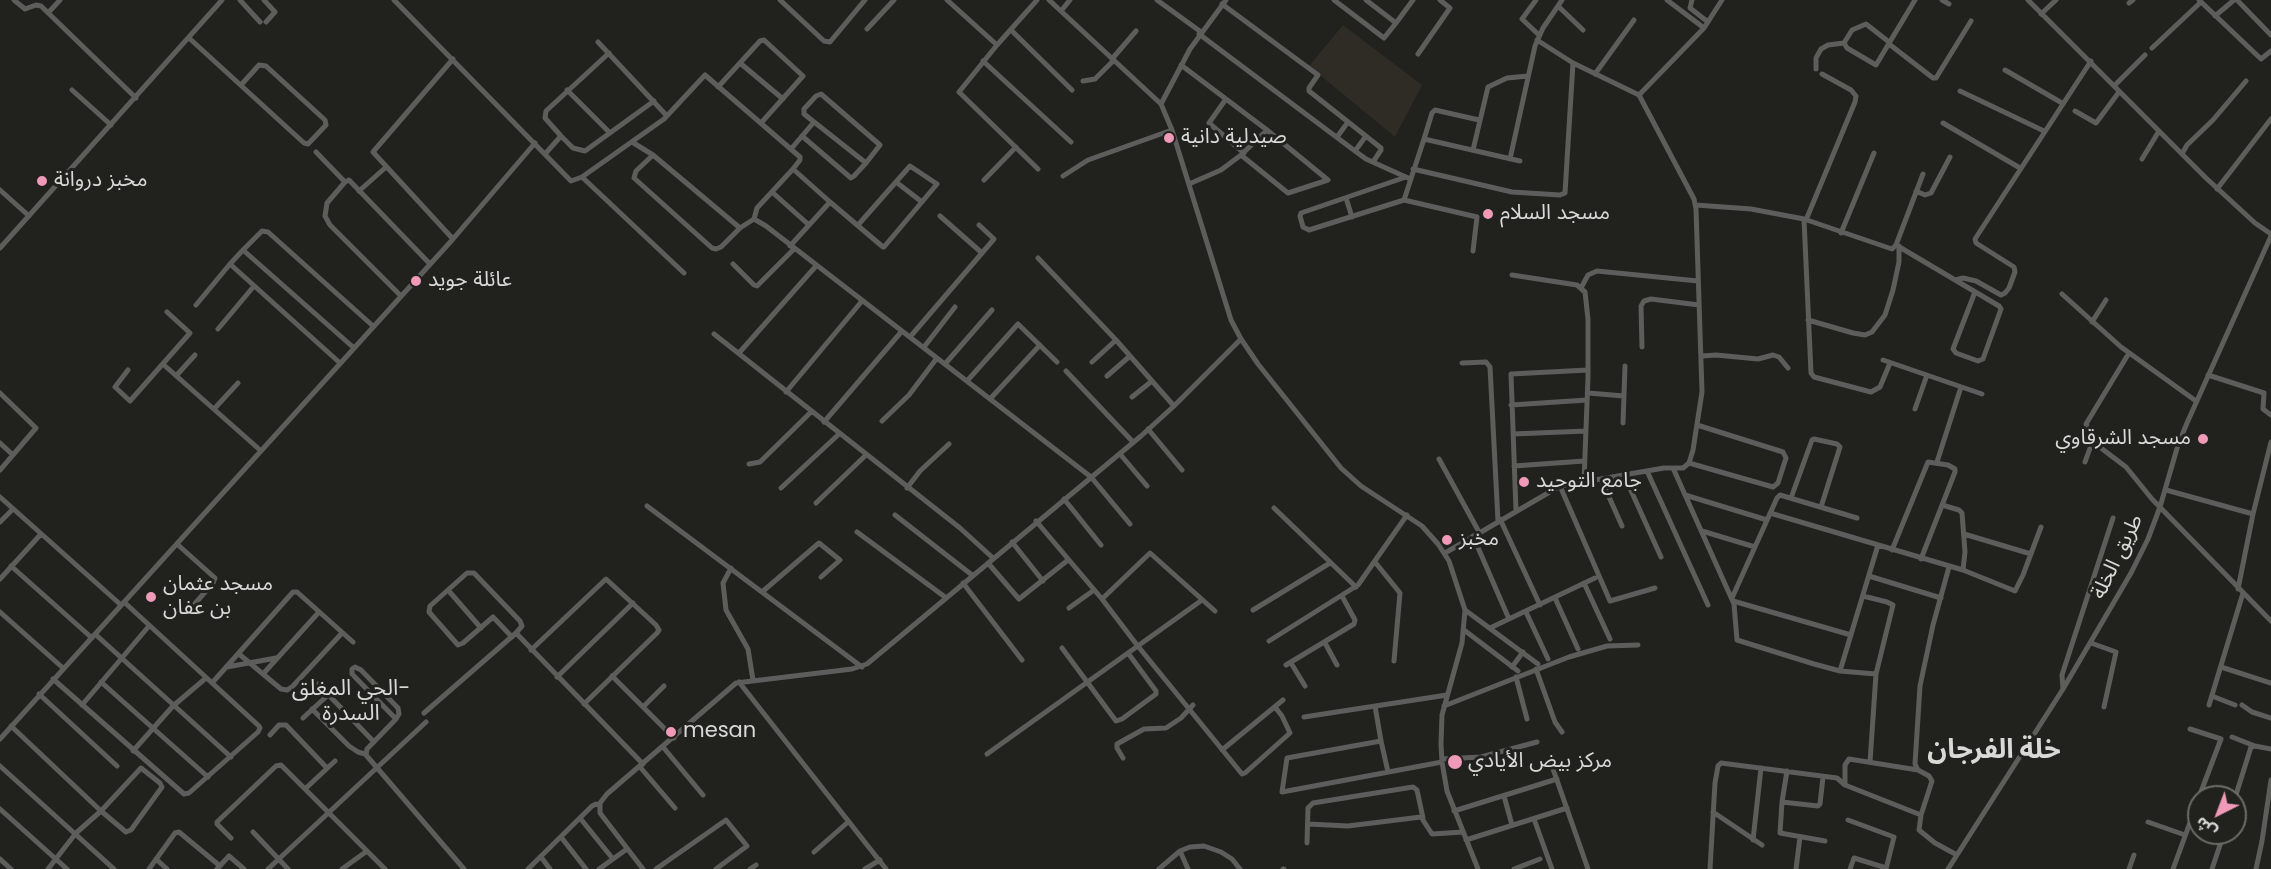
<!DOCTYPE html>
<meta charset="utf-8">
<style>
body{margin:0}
#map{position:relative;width:2271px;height:869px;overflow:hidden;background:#21211e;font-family:Poppins,"Noto Sans Arabic",sans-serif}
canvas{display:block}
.north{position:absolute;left:2187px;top:785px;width:60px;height:60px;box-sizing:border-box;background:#21211e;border:2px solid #6b6b68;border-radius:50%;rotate:222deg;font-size:16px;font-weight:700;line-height:24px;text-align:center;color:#d9d9d7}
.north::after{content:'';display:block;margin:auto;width:21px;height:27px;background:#ef9ab8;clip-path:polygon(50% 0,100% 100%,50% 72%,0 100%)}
</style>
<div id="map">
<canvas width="2271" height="869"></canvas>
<div class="north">ش</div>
</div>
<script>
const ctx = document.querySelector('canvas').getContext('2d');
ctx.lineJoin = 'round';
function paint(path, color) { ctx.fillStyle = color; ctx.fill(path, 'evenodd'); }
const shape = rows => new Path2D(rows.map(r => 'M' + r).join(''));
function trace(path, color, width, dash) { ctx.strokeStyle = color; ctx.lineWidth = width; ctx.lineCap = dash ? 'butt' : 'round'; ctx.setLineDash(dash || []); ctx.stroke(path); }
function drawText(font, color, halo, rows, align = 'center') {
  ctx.font = font + ' Poppins,"Noto Sans Arabic",sans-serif'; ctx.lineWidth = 6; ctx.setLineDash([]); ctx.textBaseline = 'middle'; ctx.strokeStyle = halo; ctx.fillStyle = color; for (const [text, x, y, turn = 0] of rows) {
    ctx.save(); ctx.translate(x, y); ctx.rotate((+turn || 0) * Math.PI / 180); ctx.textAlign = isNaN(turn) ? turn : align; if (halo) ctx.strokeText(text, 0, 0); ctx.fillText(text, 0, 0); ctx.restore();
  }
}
paint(shape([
 [1343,25,1422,85,1395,137,1309,66]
]), '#2e2c24');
trace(shape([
 [14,0,25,9,36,5,41,6,136,98],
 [240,0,260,22],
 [264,0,275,12,266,22],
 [394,0,571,181,582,177,664,119,705,75,800,157,800,160,793,169],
 [780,0,824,41,830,42,865,0],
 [947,0,997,45,1037,0],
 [1049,0,1161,104,1172,130,1231,320,1241,339,1258,364,1341,468,1361,486,1422,526,1438,544,1449,561,1465,610,1462,643,1442,715,1441,744,1442,762,1447,791,1478,869],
 [1157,0,1201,32],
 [1334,0,1384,38,1396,23,1366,0],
 [1536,0,1522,19,1539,35],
 [1667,0,1704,28],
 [1692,0,1690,8,1708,22],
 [1942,0,1949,4],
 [2028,0,2206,178,2255,223,2271,234],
 [2199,0,2261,59,2271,51],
 [2237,0,2271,35],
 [2129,3,2133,0],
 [1222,4,1318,75,1309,88,1309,91,1381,148,1381,150,1373,162],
 [1558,6,1583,30],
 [1061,11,1070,0],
 [48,13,60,0],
 [2041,14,2056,0],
 [2215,16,2234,0],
 [1396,23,1413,0],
 [867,29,894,0],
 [1011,30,1072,90],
 [1199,34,1355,151,1366,159,1408,178],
 [189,38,304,143,308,144,326,125,325,120,266,66,259,65,241,85],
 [598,42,667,116],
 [1889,42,1866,24,1852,30,1844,43,1847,48,1876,65,1915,0],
 [1889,44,1933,78,1936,78,1971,21],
 [997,45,959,92,1038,169],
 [2152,48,2201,2],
 [609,53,546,111,545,118,561,136,573,148,585,151,654,101],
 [1418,54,1450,8,1440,0],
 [1112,59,1136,31],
 [983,61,1071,142],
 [740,63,783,99],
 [1181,65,1267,130],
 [1816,69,1816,58,1821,49,1828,45,1844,43],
 [2005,70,2062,103],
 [1595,74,1634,20],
 [1083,81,1095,79,1114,60],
 [2114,86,2145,55],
 [718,87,760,41,764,40,803,76,761,123],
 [72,90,111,125],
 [567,90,610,133],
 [1960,91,2044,131],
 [1639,95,1704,28,1722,0],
 [1226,99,1209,123,1244,153],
 [1161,104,1190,49,1226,0],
 [2075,111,2096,123,2119,92],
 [1943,123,2020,168],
 [802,136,851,178,854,176,866,163,880,145,821,94,816,96,804,109,804,114,866,163],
 [1337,137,1348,122],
 [1424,139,1432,113,1435,110,1479,120],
 [632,142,653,155,740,228,754,219,766,226,1091,477,1130,524],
 [791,149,814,122],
 [1473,150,1488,87,1507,78,1528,76],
 [1355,151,1366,136],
 [316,152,345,182],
 [545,154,561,136],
 [2182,154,2187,145,2213,120,2246,81],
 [653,155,636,171,634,178,712,248,716,249,721,247,740,228],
 [1510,159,1535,46,1543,28,1562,0],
 [2142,159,2159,131],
 [1413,169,1512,192,1560,195,1565,193,1573,63],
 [1063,176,1088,160,1172,130],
 [582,177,684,273],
 [1406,177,1301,213,1300,216,1303,227,1309,230,1404,200,1424,139,1520,161],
 [984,180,1016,147],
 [896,182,922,202],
 [1189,184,1221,170,1241,155,1267,130,1328,180,1288,193,1241,155],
 [2217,189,2271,119],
 [0,190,29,216],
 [359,191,385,168],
 [1916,191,1925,195,1931,193,1950,157],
 [772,192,809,225],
 [1346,198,1352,217],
 [1404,200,1477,217,1473,251],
 [830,202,883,247,884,247,937,184,910,166,858,225],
 [1696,205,1751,209,1804,219,1892,249,1896,245,1923,174],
 [940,216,982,253],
 [754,219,757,208,793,169,830,202,790,246],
 [1804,219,1811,373,1814,377,1871,392,1880,387,1890,363],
 [1806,220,1855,102,1856,96,1851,90,1822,74],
 [1841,233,1874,153],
 [453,239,373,152,453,59],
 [1896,245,1999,306,2001,309,1983,359,1978,361,1956,353,1953,349,1975,292],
 [0,248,222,0],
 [243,250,354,348],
 [1038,258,1116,340,1174,406],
 [733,264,754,285,757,286,794,249],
 [1512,275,1577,285,1585,292,1588,319,1588,377,1584,481],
 [1955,280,1963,278,1976,281,2001,295,2005,293,2009,288,2015,272,2014,267,1976,243,1975,239,2091,61],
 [1581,288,1588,275,1597,271,1698,281],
 [2062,294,2121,347,2196,401],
 [401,296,330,225,325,216,327,203,345,182,349,180,430,264],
 [196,305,230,264],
 [1808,320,1853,333,1865,335,1872,332,1885,315,1893,290,1899,262,1899,246],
 [2092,322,2106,300],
 [218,329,254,286],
 [714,334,960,528,993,558],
 [910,337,994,239,979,225],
 [924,347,955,307],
 [1642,347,1641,306,1644,301,1651,299,1699,305],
 [739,353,816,266],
 [1702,356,1716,355,1758,359,1773,355,1779,357,1788,368],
 [1883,360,1982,394],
 [1092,362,1116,340],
 [340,363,230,264,243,250,262,231,268,232,373,326],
 [1462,363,1486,362,1490,367,1498,521],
 [945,364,992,310],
 [164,365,260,450],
 [128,370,115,387,130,401,190,333,167,312],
 [1066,371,1133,442],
 [2208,375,2264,393,2263,409,2271,415],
 [176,376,195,355],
 [1107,376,1130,356],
 [967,381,1018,324,1057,362],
 [786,392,862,301],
 [0,393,36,428,0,470],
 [1588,393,1624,396],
 [1132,397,1152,381],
 [990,399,1040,345],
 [1511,405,1587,400],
 [214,409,238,383],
 [1915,409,1927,375],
 [882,421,909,395,937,358],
 [824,422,902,331],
 [1623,423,1625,366],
 [1148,429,1182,470],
 [1513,434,1586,431],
 [2093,442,2126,467,2152,499,2271,621],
 [0,443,13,455],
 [1120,454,1147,486],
 [1439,459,1479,532],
 [1937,462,1961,387],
 [2085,462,2093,440,2086,424,2129,353],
 [1689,463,1773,487,1778,483,1786,458,1783,452,1697,425],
 [749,464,760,462,811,412],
 [1514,466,1584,461],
 [1673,468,1734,604,1737,640,1814,664,1840,671,1876,674,1893,605,1887,602,1863,596],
 [1647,471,1708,605],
 [1624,475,1661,557],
 [1601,479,1622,526],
 [1560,486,1610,601,1655,588],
 [781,488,839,434],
 [907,488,920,471,949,444],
 [2166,490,2253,514],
 [1685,495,1767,520],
 [0,497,121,605],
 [1791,498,1812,440,1814,439,1837,444,1840,447,1821,507],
 [1064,499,1101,545],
 [816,503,866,455],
 [647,506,862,667],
 [1274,508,1356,587],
 [1516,511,1511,374,1588,370],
 [1770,513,1963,570,1965,552,1962,513,1959,510,1942,505],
 [895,515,972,575],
 [1500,519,1540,605],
 [1036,521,1102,599,1137,645,1242,774,1245,773,1290,733,1282,716,1275,707],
 [0,522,13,509],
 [1702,531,1755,547],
 [857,532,945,597],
 [1964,534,2031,554],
 [1473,536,1509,619],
 [1012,542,1043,581],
 [177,544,215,578,213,583,192,607],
 [1892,550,1928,462,1948,465,1955,469,1955,472,1921,559],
 [1445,553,1560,486,1664,468,1683,468,1689,463,1693,450,1702,392,1696,209,1694,199,1639,95,1573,63,1537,40],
 [1375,562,1400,593,1394,661],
 [988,563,1019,599,1068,560],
 [11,566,92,638],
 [1949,567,1933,625,1920,686,1915,764,1918,770,1929,776,1932,781,1921,815,1919,830,1935,843,1957,855],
 [731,568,723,583,726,610,748,649,753,680],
 [1963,570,2015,591,2023,575,2041,527],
 [1869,576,1941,598],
 [0,579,41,534],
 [963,583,1022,660],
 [1584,583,1610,639],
 [2238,589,2253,514,2271,442],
 [448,590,481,628],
 [762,592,819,543,840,560,821,577],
 [1555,598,1578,649],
 [1732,598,1777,498,1780,495,1857,518],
 [1102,599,1150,553,1215,611],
 [1733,601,1851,635],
 [1069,608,1094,590],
 [1253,610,1330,563],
 [1465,610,1538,664],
 [0,612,63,668],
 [1526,612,1548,659],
 [1490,628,1595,578],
 [1464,630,1518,671],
 [516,633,643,764],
 [95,634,231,757],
 [1269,641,1358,585,1407,515],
 [1325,643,1337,665],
 [2091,643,2116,652,2104,707],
 [1062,648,1116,721,1122,719,1156,694,1156,691,1128,653],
 [531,650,606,579,656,625,659,630,657,633,584,704],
 [239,654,281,689,287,690,292,687,342,633],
 [1291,663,1305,686],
 [1286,665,1354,624,1355,620,1342,596],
 [227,667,276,658],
 [1512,667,1523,652],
 [2221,667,2271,683],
 [1536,669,1555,722,1562,732],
 [1840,671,1878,545],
 [263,674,319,612],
 [612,676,674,738],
 [557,677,633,603],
 [1516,677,1527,719],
 [53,679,184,794,189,793,258,732,260,728,259,726,124,602],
 [101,682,208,777],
 [739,682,886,869],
 [212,683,293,592,297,592,353,642],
 [318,684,374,742],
 [2063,689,2062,675,2113,518],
 [39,694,117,766],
 [2212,696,2235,705],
 [82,705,149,626],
 [2209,705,2243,593],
 [2242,705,2252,712,2271,718],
 [1375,706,1381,741],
 [1444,706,1569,657,1607,646,1638,645],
 [643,707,664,686],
 [312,709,349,746,358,752,365,754],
 [424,713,516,633,522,626,520,621,474,573,467,573,430,606,429,612,458,645,463,643,493,617,512,637],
 [1304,717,1447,695],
 [303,718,328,695],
 [396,719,352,674,352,669,355,667,361,670,398,708,399,714,396,719,367,749,366,755,464,869],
 [11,726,101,811,126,832,131,830,162,787,160,783,141,768,101,811,76,833,48,869],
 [2190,729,2221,739,2199,797],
 [270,735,279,725,286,725,327,768],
 [2232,737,2255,746],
 [0,739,453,239,535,143],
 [663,747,703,795],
 [1222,750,1283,700],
 [133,751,173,706,206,678],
 [987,754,1202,600],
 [1123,758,1117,748,1117,744,1144,729,1166,728,1181,718,1193,705],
 [1442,759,1481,757,1537,742],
 [1870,762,1876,674],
 [0,766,114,869],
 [1552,766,1588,869],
 [640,767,675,808],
 [1787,771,1782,802,1818,806,1820,804,1823,777],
 [1388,772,1381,741,1287,758,1282,792,1442,762],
 [1845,785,1845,765,1849,759,1918,770],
 [305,789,335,761],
 [1504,796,1512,825],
 [2235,798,2251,747,2255,746,2271,749],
 [1782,802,1780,833,1825,841],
 [0,809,67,869],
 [1454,811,1557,779],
 [1713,812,1762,845],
 [580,818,613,859],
 [1534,819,1552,869],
 [1848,820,1894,837,1886,869],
 [2148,822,2185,835],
 [1308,824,1348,826,1421,817,1432,834,1463,832],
 [253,832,288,869],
 [561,837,586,869],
 [231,838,217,824,217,822,276,766,281,765,385,869],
 [1466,840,1567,808],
 [1753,840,1761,768],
 [1307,843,1308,808,1313,803,1413,787,1417,790,1423,818],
 [1180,851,1188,869],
 [814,852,848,822],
 [541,857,550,869],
 [0,859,11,869],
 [156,859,167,869],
 [149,869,175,833,179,832,220,866],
 [217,869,229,856,244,869],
 [268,869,426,722],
 [342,869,367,851],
 [528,869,592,806,596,804,599,805],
 [599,869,627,849],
 [643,869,600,813,600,803,607,794,736,683,852,669,867,664,1141,436,1174,406,1241,339],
 [656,869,726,820,747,846,716,869],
 [750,869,756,865],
 [865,869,880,860],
 [1159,869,1180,851,1190,847,1204,846,1221,852,1232,859,1240,869],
 [1283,869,1284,869],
 [1514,869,1540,859],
 [1710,869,1715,783,1718,766,1721,763,1837,778,1845,785,1921,815],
 [1796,869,1800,837],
 [1850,869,1854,858,1886,868],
 [1948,869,2063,689,2131,573,2148,539,2160,507,2178,445,2187,423,2271,236],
 [2129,869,2134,855],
 [2173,869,2199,798],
 [2212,869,2224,833],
 [2256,869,2262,841,2271,780]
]), '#5d5d5c', 5);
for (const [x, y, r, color] of [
 [1169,138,6,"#ef9ab8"],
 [42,181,6,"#ef9ab8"],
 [1488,214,6,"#ef9ab8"],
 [416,281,6,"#ef9ab8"],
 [2203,439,6,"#ef9ab8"],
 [1524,482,6,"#ef9ab8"],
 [1447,540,6,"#ef9ab8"],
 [151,597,6,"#ef9ab8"],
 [671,732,6,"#ef9ab8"],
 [1455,762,8,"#ef9ab8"]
]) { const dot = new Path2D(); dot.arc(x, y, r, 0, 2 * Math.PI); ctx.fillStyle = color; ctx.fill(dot); trace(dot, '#21211e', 2); }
drawText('21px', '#d9d9d7', '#21211e', [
 ["صيدلية دانية",1181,138],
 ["مخبز دروانة",54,181],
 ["مسجد السلام",1500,214],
 ["عائلة جويد",428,281],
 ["مسجد الشرقاوي",2191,439,"right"],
 ["جامع التوحيد",1536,482],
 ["مخبز",1459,540],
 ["مسجد عثمان",163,585],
 ["بن عفان",163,609],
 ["mesan",683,732],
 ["مركز بيض الأيادي",1468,762]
], 'left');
drawText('21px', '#d9d9d7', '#21211e', [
 ["طريق الخلة",2118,557,-64]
]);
drawText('22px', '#d9d9d7', '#21211e', [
 ["الحي المغلق-",351,689],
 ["السدرة",351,714]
]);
drawText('bold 27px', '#d9d9d7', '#21211e', [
 ["خلة الفرجان",1994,751]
]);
</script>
